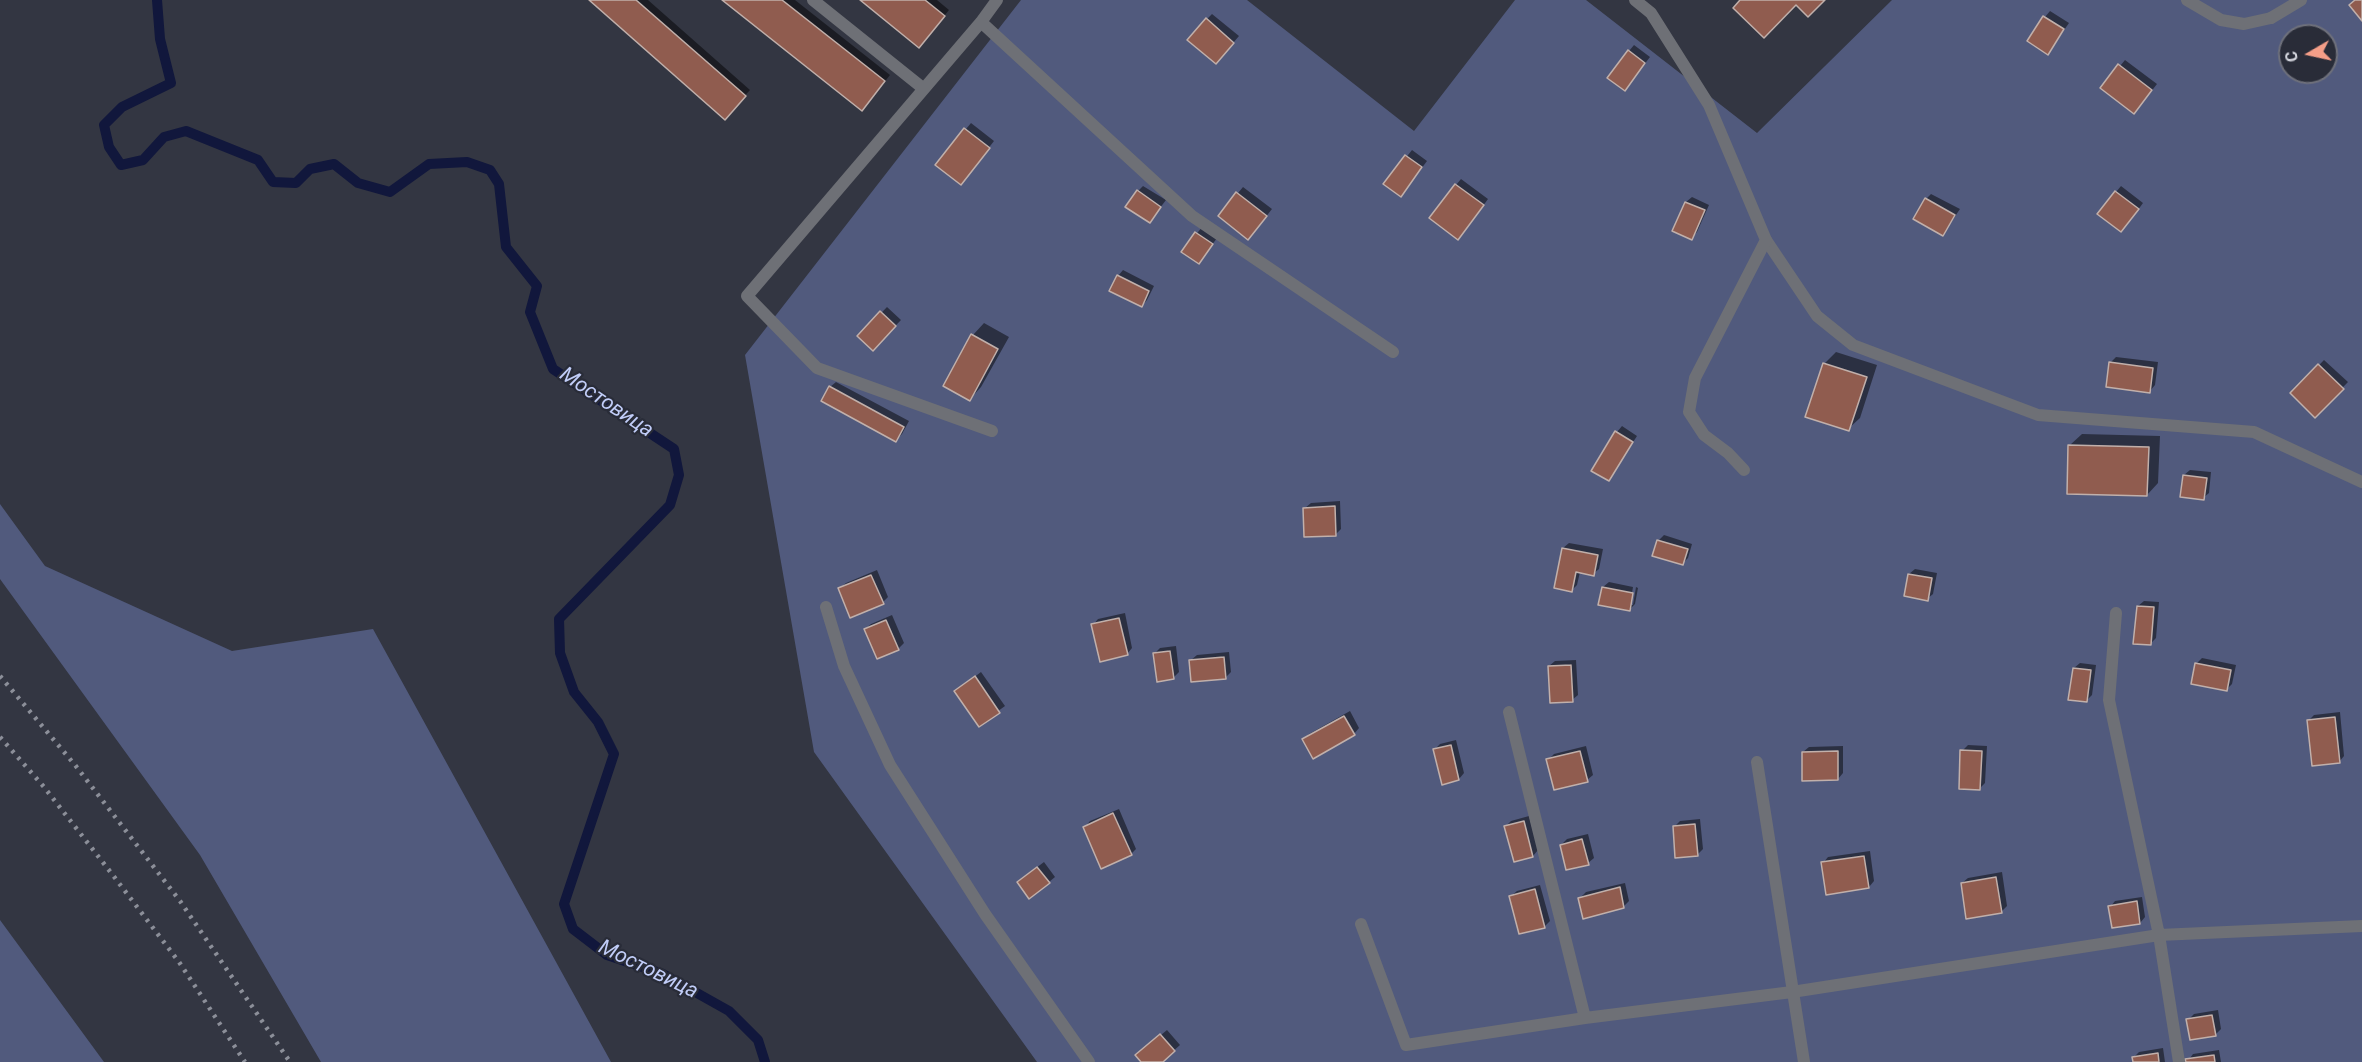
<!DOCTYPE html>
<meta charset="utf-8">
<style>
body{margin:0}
#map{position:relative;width:2362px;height:1062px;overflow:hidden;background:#333642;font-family:Roboto,sans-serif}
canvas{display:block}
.north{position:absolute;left:2278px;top:24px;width:60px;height:60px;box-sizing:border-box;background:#292c38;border:2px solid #6e707b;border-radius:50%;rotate:261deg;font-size:16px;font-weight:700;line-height:24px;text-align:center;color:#d5d7df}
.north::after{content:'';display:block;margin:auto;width:21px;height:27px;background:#f49e88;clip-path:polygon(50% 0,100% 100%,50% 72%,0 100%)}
</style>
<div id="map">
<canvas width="2362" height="1062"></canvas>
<div class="north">С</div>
</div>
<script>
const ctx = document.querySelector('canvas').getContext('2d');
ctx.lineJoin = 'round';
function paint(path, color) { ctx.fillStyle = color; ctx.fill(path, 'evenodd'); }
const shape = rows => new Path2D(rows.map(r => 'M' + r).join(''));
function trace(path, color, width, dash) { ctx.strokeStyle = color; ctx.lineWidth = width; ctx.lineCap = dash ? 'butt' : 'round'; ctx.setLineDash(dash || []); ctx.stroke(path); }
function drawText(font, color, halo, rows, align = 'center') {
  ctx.font = font + ' Roboto,sans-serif'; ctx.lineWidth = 4.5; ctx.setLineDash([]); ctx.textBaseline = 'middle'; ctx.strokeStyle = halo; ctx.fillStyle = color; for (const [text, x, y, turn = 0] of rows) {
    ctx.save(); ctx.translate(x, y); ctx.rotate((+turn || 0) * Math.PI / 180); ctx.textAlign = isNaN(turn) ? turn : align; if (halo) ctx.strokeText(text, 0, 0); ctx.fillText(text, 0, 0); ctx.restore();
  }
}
paint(shape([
 [1021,0,1247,0,1414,131,1515,0,1586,0,1757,133,1892,0,2362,0,2362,1062,1037,1062,814,752,745,355],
 [2290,36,2326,36,2326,72,2290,72],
 [0,504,45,566,232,651,373,629,611,1062,321,1062,200,855,0,579],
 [0,920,104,1062,0,1062]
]), '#515a7d');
paint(shape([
 [591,0,648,0,750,90,730,112],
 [724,0,795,0,890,75,868,103],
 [862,0,937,0,949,10,924,41],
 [2050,11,2069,23,2048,53,2045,17],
 [1212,14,1239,36,1221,57,1207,19],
 [1634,45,1650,57,1630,83,1629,51],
 [2125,60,2157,84,2139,107,2102,88],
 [971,123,994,141,966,177,937,164],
 [1412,150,1427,161,1406,189,1385,184],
 [1461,179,1488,199,1464,232,1456,185],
 [1143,186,1166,200,1150,221,1138,191],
 [2121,186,2143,203,2127,225,2116,192],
 [1243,187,1272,209,1254,232,1220,215],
 [1931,194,1960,209,1943,234,1926,199],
 [1692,197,1709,205,1697,232,1691,238,1686,202],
 [1202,227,1217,238,1204,256,1183,251],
 [1123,270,1154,286,1147,300,1142,306,1118,276],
 [887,307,901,320,873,349,859,336],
 [984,323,1009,337,981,387,970,399,973,335],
 [1836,352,1877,365,1860,418,1848,429,1807,416,1825,363],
 [2116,357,2158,362,2155,385,2150,391,2110,363],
 [2324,360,2348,382,2315,416,2292,393],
 [836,382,909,421,902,434,896,440,830,387],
 [1622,426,1637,436,1609,479,1617,432],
 [2082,434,2160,436,2158,483,2147,495,2070,445],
 [2190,470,2211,472,2209,493,2203,498,2184,475],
 [1340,501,1341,529,1336,534,1305,508,1311,503],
 [1664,535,1692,544,1688,558,1682,564,1658,541],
 [1569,543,1603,549,1599,569,1593,574,1580,572,1577,585,1572,590,1563,548],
 [1915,569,1937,573,1933,594,1927,599,1909,574],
 [877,570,888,597,883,602,840,588,846,583],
 [1609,582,1633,587,1630,605,1633,605,1636,587,1638,588,1635,604,1630,609,1603,587],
 [2144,601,2159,602,2156,638,2150,644,2138,606],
 [1125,613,1132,648,1127,654,1093,625,1098,619],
 [892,615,904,643,898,649,865,629,871,624],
 [1176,646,1179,672,1173,678,1155,653,1160,648],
 [1229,652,1231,672,1225,678,1191,660,1197,655],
 [2202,658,2236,665,2232,684,2227,689,2196,664],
 [1576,660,1578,695,1572,700,1549,666,1555,661],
 [2080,663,2096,665,2092,695,2087,700,2074,668],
 [981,672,1005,706,979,725,956,691],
 [1350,711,1359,728,1354,734,1304,740,1309,734],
 [2340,712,2344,756,2339,762,2308,721,2314,715],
 [1456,740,1464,773,1459,779,1435,749,1440,744],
 [1968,745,1987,746,1985,783,1979,789,1962,751],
 [1586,746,1593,775,1587,780,1548,760,1554,754],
 [1843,746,1843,773,1838,779,1803,752,1809,747],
 [1119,809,1136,849,1131,854,1085,827,1090,821],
 [1529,816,1538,850,1533,856,1506,826,1511,821],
 [1700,819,1703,849,1697,855,1674,827,1680,821],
 [1588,834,1594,858,1588,863,1561,845,1567,839],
 [1870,851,1874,881,1869,887,1823,863,1828,857],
 [1044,862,1055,877,1049,882,1024,877],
 [2002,872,2007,906,2001,912,1962,883,1968,878],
 [1625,883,1629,901,1623,907,1580,898,1586,892],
 [1540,885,1550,921,1544,927,1511,896,1517,891],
 [2142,897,2145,917,2140,923,2110,907,2115,901],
 [2218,1010,2221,1029,2215,1035,2188,1020,2194,1014],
 [1167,1030,1180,1045,1161,1062,1143,1062,1143,1050],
 [2163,1048,2165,1062,2134,1062,2134,1057,2139,1052],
 [2219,1050,2221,1062,2187,1062,2193,1054]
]), '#0007');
trace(shape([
 [157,0,160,39,171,83,122,107,104,125,109,147,121,165,143,160,164,137,186,131,258,160,273,182,296,183,310,169,334,164,358,183,390,192,429,164,467,162,490,170,499,184,506,247,537,286,530,312,553,369,674,449,679,475,670,505,559,619,560,653,574,692,598,722,614,754,564,904,573,929,607,955,663,974,729,1011,758,1040,765,1062]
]), '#11173c', 10);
const building = shape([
 [589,0,636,0,746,96,725,120,589,0],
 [722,0,782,0,885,81,862,111,722,0],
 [860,0,925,0,945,16,919,48,860,0],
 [1740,0,1825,0,1808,17,1796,5,1764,38,1733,8,1740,0],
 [2355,0,2362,0,2362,21,2349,5,2355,0],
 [2043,16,2064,29,2048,55,2027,41,2043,16],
 [1206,18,1234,43,1216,64,1187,40,1206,18],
 [1628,50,1645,63,1625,91,1607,78,1628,50],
 [2118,64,2152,90,2134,114,2100,88,2118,64],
 [964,128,990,148,961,185,935,165,964,128],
 [1405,155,1422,167,1401,197,1383,184,1405,155],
 [1455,184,1484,205,1458,240,1429,218,1455,184],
 [1137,190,1161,207,1150,223,1125,207,1137,190],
 [2115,191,2139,209,2121,232,2097,214,2115,191],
 [1236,192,1267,216,1248,240,1218,216,1236,192],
 [1925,198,1955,215,1943,236,1913,219,1925,198],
 [1685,202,1705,210,1692,240,1672,231,1685,202],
 [1195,232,1213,244,1199,264,1181,252,1195,232],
 [1117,275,1149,291,1142,307,1109,291,1117,275],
 [880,311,896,326,873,351,857,336,880,311],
 [971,334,998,349,970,401,943,386,971,334],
 [2109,362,2153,368,2150,393,2106,387,2109,362],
 [1823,363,1867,377,1849,431,1805,417,1823,363],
 [2318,364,2344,389,2315,418,2290,393,2318,364],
 [829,386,904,427,896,442,821,401,829,386],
 [1615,431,1633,442,1609,481,1591,471,1615,431],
 [2068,445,2149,447,2147,496,2067,494,2068,445],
 [2183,475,2207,478,2204,500,2180,497,2183,475],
 [1335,506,1336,536,1304,537,1303,508,1335,506],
 [1657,540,1688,549,1683,565,1652,556,1657,540],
 [1562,548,1598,555,1594,576,1576,572,1572,592,1554,588,1562,548],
 [1908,574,1932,578,1928,601,1904,596,1908,574],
 [871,575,884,604,850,618,838,588,871,575],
 [1602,587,1633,593,1630,611,1598,605,1602,587],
 [2137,606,2154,607,2151,645,2133,644,2137,606],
 [1119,618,1128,655,1100,662,1091,624,1119,618],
 [886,620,899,650,877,659,864,629,886,620],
 [1170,651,1174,679,1157,682,1153,653,1170,651],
 [1224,657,1226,679,1191,682,1189,660,1224,657],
 [2195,663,2231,670,2227,691,2191,684,2195,663],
 [1571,665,1573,702,1550,703,1548,666,1571,665],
 [2073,668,2091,670,2087,702,2068,700,2073,668],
 [975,676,1000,713,979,727,954,691,975,676],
 [1344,716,1355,735,1313,759,1302,739,1344,716],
 [2335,717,2340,763,2312,766,2307,720,2335,717],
 [1451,745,1459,780,1442,785,1433,749,1451,745],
 [1960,750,1982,751,1980,790,1959,789,1960,750],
 [1580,751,1588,782,1554,790,1546,759,1580,751],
 [1838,751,1838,780,1802,781,1802,752,1838,751],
 [1113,813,1132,855,1101,869,1083,827,1113,813],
 [1524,821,1533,857,1514,862,1504,826,1524,821],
 [1695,824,1698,856,1675,858,1673,826,1695,824],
 [1582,839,1589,865,1566,870,1560,845,1582,839],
 [1864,856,1869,888,1826,895,1821,862,1864,856],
 [1037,867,1050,883,1029,899,1017,882,1037,867],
 [1996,877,2002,913,1966,919,1961,883,1996,877],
 [1620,887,1624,908,1583,919,1578,898,1620,887],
 [1535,889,1545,928,1519,934,1509,896,1535,889],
 [2137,901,2140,924,2112,928,2108,906,2137,901],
 [2212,1015,2216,1036,2190,1040,2186,1019,2212,1015],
 [1160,1034,1175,1051,1163,1062,1141,1062,1135,1055,1160,1034],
 [2158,1053,2159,1062,2133,1062,2132,1057,2158,1053],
 [2214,1055,2215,1062,2186,1062,2185,1059,2214,1055]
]);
paint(building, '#905c4f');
trace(building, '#c1b0ab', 1.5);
trace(shape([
 [813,0,924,89],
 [2187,0,2221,20,2244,24,2271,18],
 [981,22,1192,216,1393,352],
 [1766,240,1817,316,1853,345,2038,415,2254,432,2362,482],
 [992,431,817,368,747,296,981,22,997,0],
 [826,607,844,666,890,765,985,914,1089,1062],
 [2116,613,2109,700,2159,935,2362,926],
 [1509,712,1585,1018],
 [1757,762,1804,1062],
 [1361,924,1406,1045,1585,1018,1792,992,2159,935,2179,1062]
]), '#6e7076', 12);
trace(shape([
 [1635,0,1651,13,1709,105,1766,240,1695,378,1689,412,1704,435,1728,453,1744,470],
 [2271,18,2301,0]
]), '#6e7076', 12);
trace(shape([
 [0,676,75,765,180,901,290,1062],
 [0,737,44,787,112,874,179,962,245,1062]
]), '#8c8f99', 4.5, [3, 6]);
drawText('italic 21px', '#c1cdf8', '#292c38', [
 ["Мостовица",606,403,34],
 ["Мостовица",648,970,26]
]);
</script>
